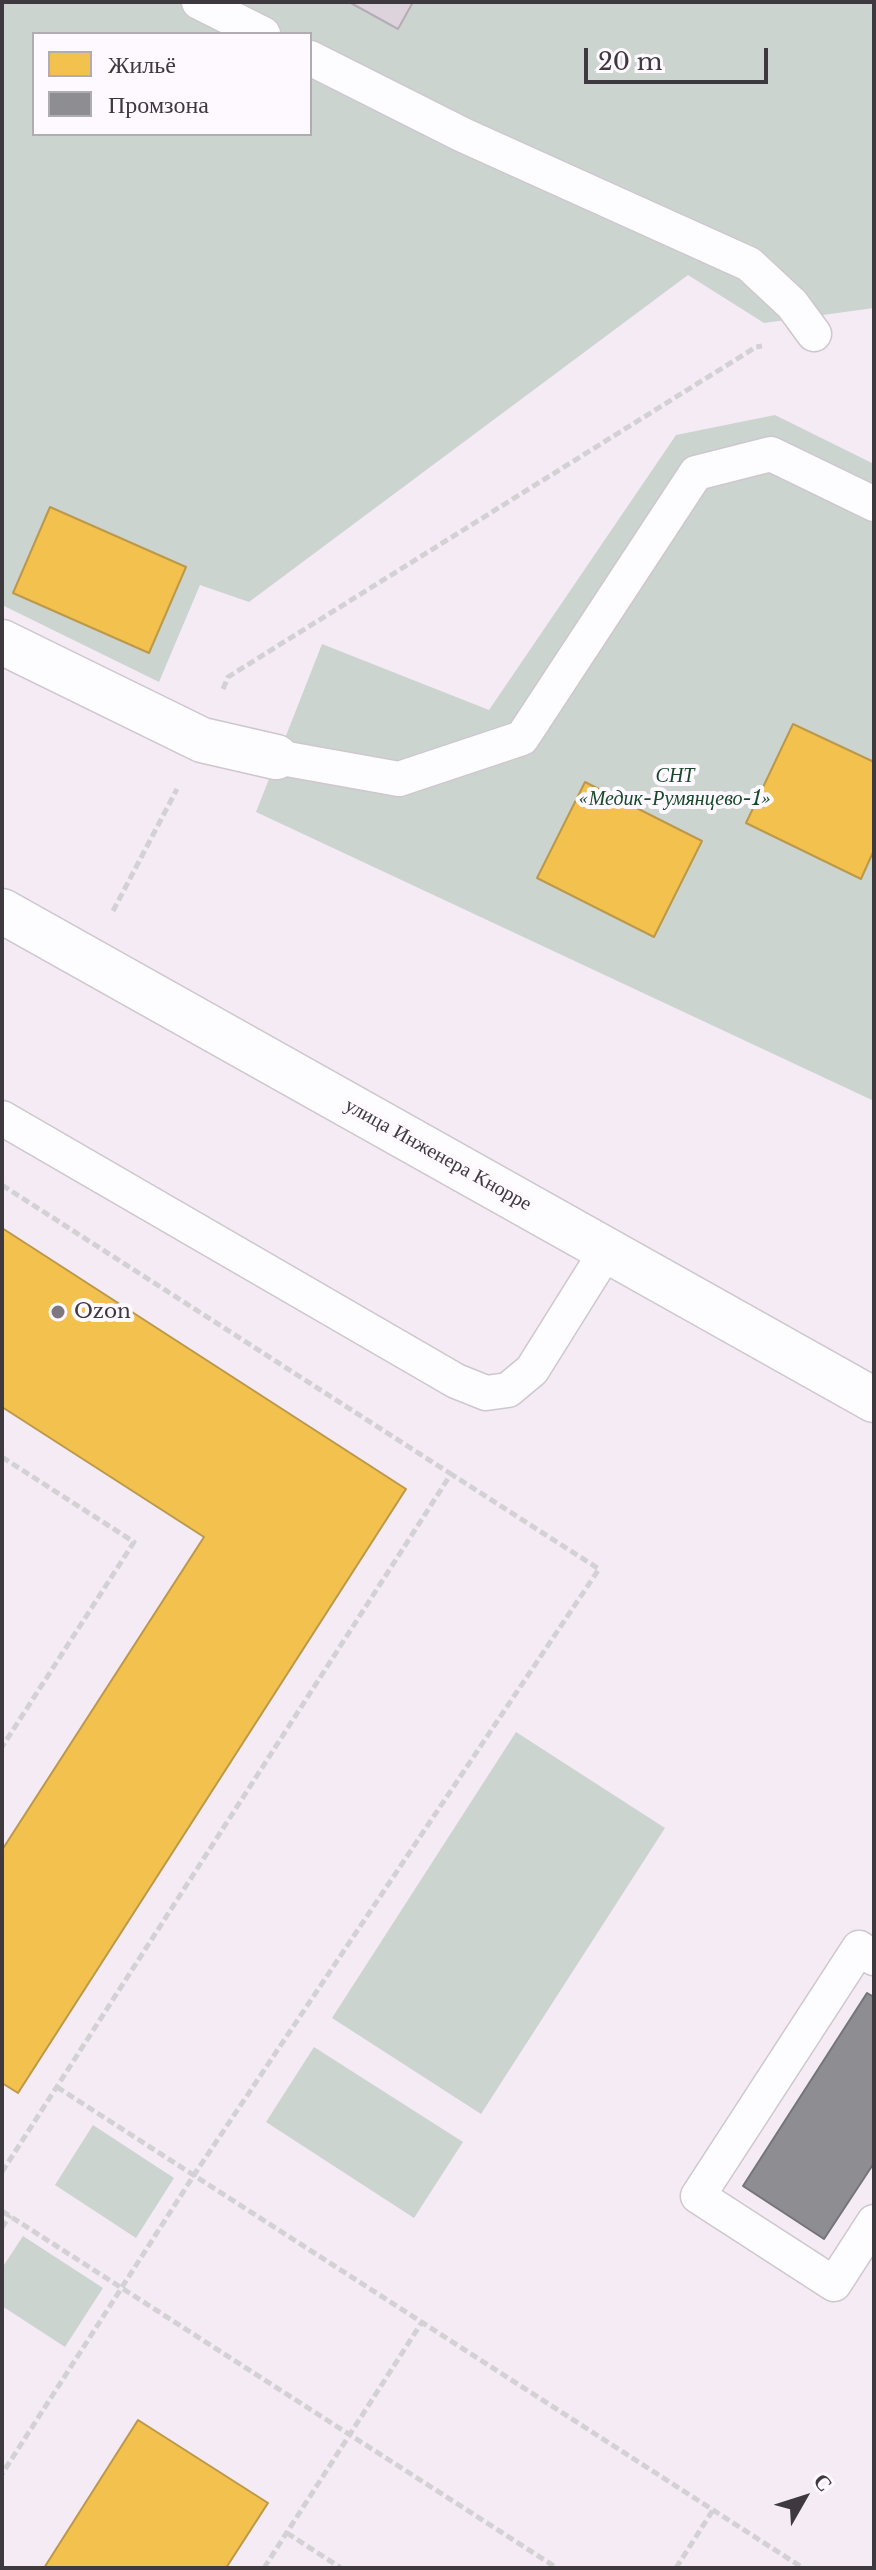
<!DOCTYPE html>
<meta charset="utf-8">
<style>
body{margin:0}
#map{position:relative;width:876px;height:2570px;overflow:hidden;background:#f4ebf5;font-family:"Libre Baskerville",serif}
canvas{display:block}
.frame{position:absolute;inset:0;border:4px solid #3e383f;pointer-events:none}
.legend{position:absolute;left:32px;top:32px;width:280px;height:104px;box-sizing:border-box;background:#fef8ff;border:2px solid #b1abb2;margin:0;padding:10px 14px;list-style:none;font-size:24px;color:#3e383f}
.legend li{display:flex;align-items:center;gap:16px;height:40px}
.legend b{width:40px;border:2px solid #b1abb2}
.north{position:absolute;left:764px;top:2458px;width:80px;height:80px;-webkit-text-stroke:6px #fef8ff;paint-order:stroke;rotate:51deg;font-size:22px;font-weight:700;line-height:32px;text-align:center;color:#3e383f}
.north::after{content:'';display:block;margin:auto;width:28px;height:36px;background:#3e383f;clip-path:polygon(50% 0,100% 100%,50% 72%,0 100%)}
.scale{position:absolute;left:584px;top:48px;width:184px;height:36px;box-sizing:border-box;border:4px solid #3e383f;border-top:0;padding-left:10px;font-size:24px;line-height:28px;white-space:nowrap;color:#3e383f;-webkit-text-stroke:6px #fef8ff;paint-order:stroke}
</style>
<div id="map">
<canvas width="876" height="2570"></canvas>
<div class="frame"></div>
<ul class="legend">
<li><b style="height:22px;background:#f2c14e"></b>Жильё</li>
<li><b style="height:22px;background:#8d8d92"></b>Промзона</li>
</ul>
<div class="north">С</div>
<div class="scale">20 m</div>
</div>
<script>
const ctx = document.querySelector('canvas').getContext('2d');
ctx.lineJoin = 'round';
function paint(path, color) { ctx.fillStyle = color; ctx.fill(path, 'evenodd'); }
const shape = rows => new Path2D(rows.map(r => 'M' + r).join(''));
function trace(path, color, width, dash) { ctx.strokeStyle = color; ctx.lineWidth = width; ctx.lineCap = dash ? 'butt' : 'round'; ctx.setLineDash(dash || []); ctx.stroke(path); }
function drawText(font, color, halo, rows, align = 'center') {
  ctx.font = font + ' "Libre Baskerville",serif'; ctx.lineWidth = 8; ctx.setLineDash([]); ctx.textBaseline = 'middle'; ctx.strokeStyle = halo; ctx.fillStyle = color; for (const [text, x, y, turn = 0] of rows) {
    ctx.save(); ctx.translate(x, y); ctx.rotate((+turn || 0) * Math.PI / 180); ctx.textAlign = isNaN(turn) ? turn : align; if (halo) ctx.strokeText(text, 0, 0); ctx.fillText(text, 0, 0); ctx.restore();
  }
}
paint(shape([
 [2,2,874,2,874,308,764,323,688,275,249,602,200,585,159,682,2,605],
 [34,34,310,34,310,134,34,134],
 [775,415,874,464,874,1101,256,812,322,644,489,710,676,435],
 [516,1732,665,1828,481,2114,332,2018],
 [314,2047,463,2142,414,2218,266,2122],
 [93,2125,174,2178,136,2238,55,2185],
 [23,2236,103,2288,65,2347,2,2306,2,2268]
]), '#ccd4d0');
const homes = shape([
 [50,507,186,567,149,653,13,593,50,507],
 [793,724,874,762,874,850,861,879,746,823,793,724],
 [585,782,702,841,654,937,537,878,585,782],
 [2,1228,406,1489,18,2093,2,2083,2,1850,204,1537,2,1407,2,1228],
 [138,2420,268,2503,226,2568,44,2568,138,2420]
]);
paint(homes, '#f2c14e');
trace(homes, '#bc984a', 2);
const industry = shape([
 [867,1993,874,1997,874,2163,824,2239,743,2186,867,1993]
]);
paint(industry, '#8d8d92');
trace(industry, '#757479', 2);
const building = shape([
 [349,2,413,2,398,29,349,2]
]);
paint(building, '#dcd3dc');
trace(building, '#b4adb5', 2);
const lane = shape([
 [199,2,263,34],
 [310,58,463,135,749,264,792,304,814,334],
 [276,757,399,779,522,738,696,473,771,454,874,504],
 [2,1118,456,1381,486,1393,508,1390,532,1370,607,1250],
 [874,1958,859,1948,698,2196,834,2284,874,2222]
]);
const street = shape([
 [2,642,202,740,276,757],
 [2,911,874,1400]
]);
trace(lane, '#cec7ce', 37);
trace(street, '#cec7ce', 47);
trace(shape([
 [223,689,228,677,756,347,762,346],
 [113,911,177,789],
 [2,1185,451,1474],
 [2,1457,134,1542,2,1747],
 [57,2087,803,2568],
 [2,2172,451,1474,599,1569,194,2175,2,2474],
 [2,2211,557,2568],
 [2,2228,10,2215],
 [287,2533,341,2568],
 [264,2568,422,2322],
 [676,2568,713,2510]
]), '#d3d1d3', 5, [8, 4]);
trace(lane, '#fdfcfe', 34);
trace(street, '#fdfcfe', 44);
for (const [x, y, r, color] of [
 [58,1312,8,"#7e777f"]
]) { const dot = new Path2D(); dot.arc(x, y, r, 0, 2 * Math.PI); ctx.fillStyle = color; ctx.fill(dot); trace(dot, '#fef8ff', 3); }
drawText('italic 20px', '#16492a', '#fef8ff', [
 ["СНТ",675,776],
 ["«Медик-Румянцево-1»",675,799]
]);
drawText('20px', '#3e383f', '#fef8ff', [
 ["улица Инженера Кнорре",438,1155,29]
]);
drawText('20px', '#3e383f', '#fef8ff', [
 ["Ozon",74,1312]
], 'left');
</script>
